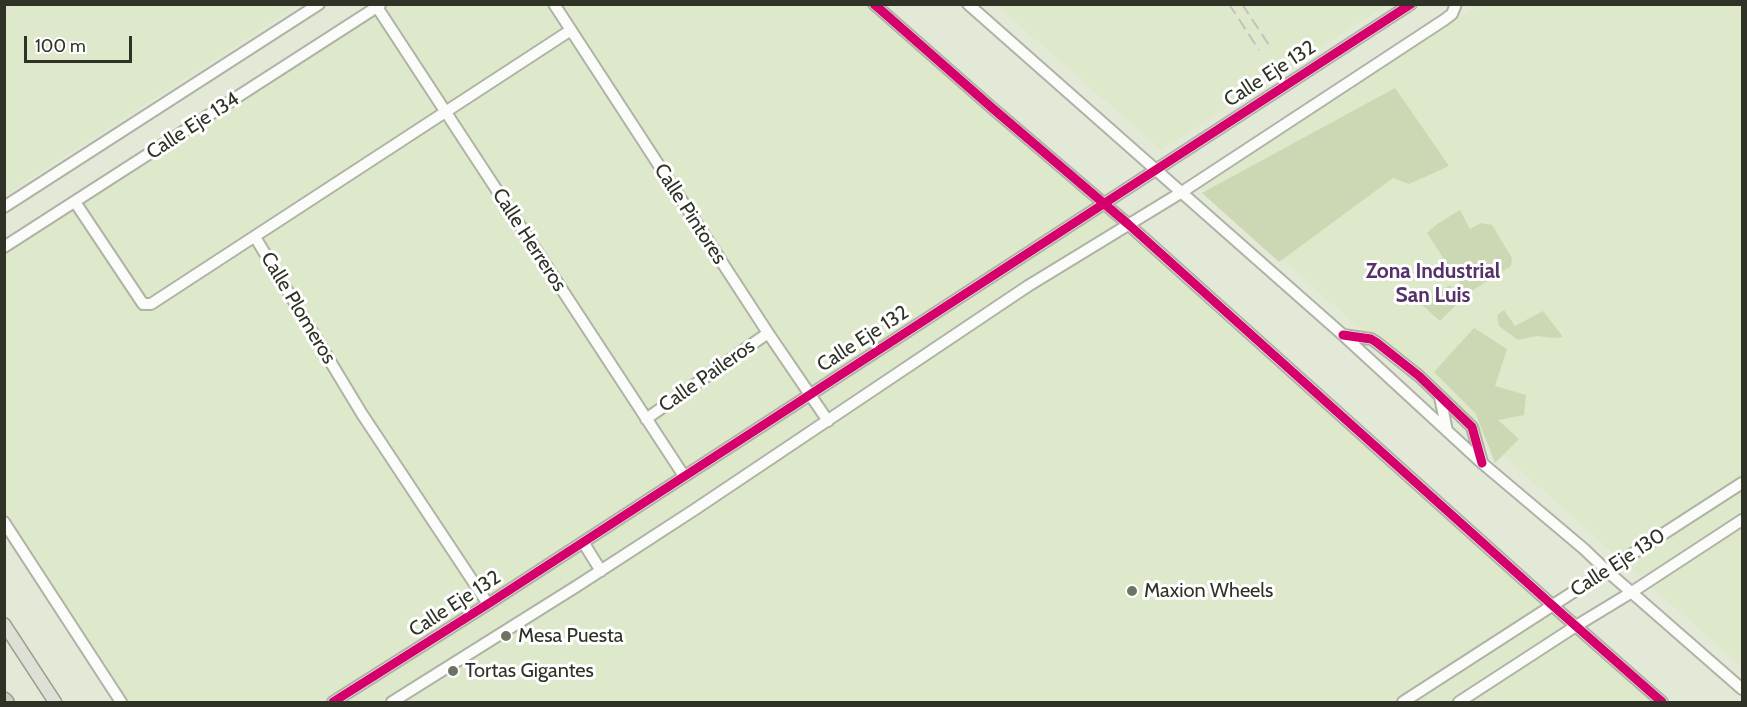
<!DOCTYPE html>
<style>
body{margin:0}
#map{position:relative;width:1747px;height:707px;overflow:hidden;background:#e3e9d7;font-family:Cabin,sans-serif}
canvas{display:block}
.frame{position:absolute;inset:0;border:6px solid #2f3326;pointer-events:none}
.scale{position:absolute;left:24px;top:36px;width:108px;height:27px;box-sizing:border-box;border:3px solid #2f3326;border-top:0;padding-left:8px;font-size:18px;line-height:21px;white-space:nowrap;color:#2f3326;-webkit-text-stroke:4px #fff;paint-order:stroke}
</style>
<div id="map">
<canvas width="1747" height="707"></canvas>
<div class="frame"></div>
<div class="scale">100 m</div>
</div>
<script>
const ctx = document.querySelector('canvas').getContext('2d');
ctx.lineJoin = 'round';
function paint(path, color) { ctx.fillStyle = color; ctx.fill(path, 'evenodd'); }
const shape = rows => new Path2D(rows.map(r => 'M' + r).join(''));
function trace(path, color, width, dash) { ctx.strokeStyle = color; ctx.lineWidth = width; ctx.lineCap = dash ? 'butt' : 'round'; ctx.setLineDash(dash || []); ctx.stroke(path); }
function drawText(font, color, halo, rows, align = 'center') {
  ctx.font = font + ' Cabin,sans-serif'; ctx.lineWidth = 6; ctx.setLineDash([]); ctx.textBaseline = 'middle'; ctx.strokeStyle = halo; ctx.fillStyle = color; for (const [text, x, y, turn = 0] of rows) {
    ctx.save(); ctx.translate(x, y); ctx.rotate((+turn || 0) * Math.PI / 180); ctx.textAlign = isNaN(turn) ? turn : align; if (halo) ctx.strokeText(text, 0, 0); ctx.fillText(text, 0, 0); ctx.restore();
  }
}
paint(shape([
 [5,4,299,4,299,5,5,195],
 [381,5,874,5,1667,702,124,702,5,513,5,247],
 [996,5,1387,5,1161,150],
 [1479,5,1742,5,1742,667,1199,186]
]), '#dee8ca');
paint(shape([
 [1395,88,1449,166,1409,184,1393,178,1279,262,1202,193],
 [1460,210,1470,229,1481,223,1492,225,1512,258,1511,266,1467,294,1427,233,1437,224],
 [1450,285,1461,300,1440,321,1421,304],
 [1504,310,1515,326,1543,311,1563,337,1554,338,1537,336,1518,340,1499,326,1497,315],
 [1474,328,1507,349,1495,386,1526,395,1524,415,1498,420,1519,439,1495,463,1476,414,1434,372]
]), '#ccd8b4');
const minor = shape([
 [375,4,684,476],
 [554,4,768,333,828,421],
 [874,4,991,107,1128,224,1552,605,1662,702],
 [968,4,1343,335,1482,463,1584,549,1607,571,1742,689],
 [75,202,143,304,151,304,571,30],
 [4,207,319,4],
 [255,237,362,414,488,604],
 [4,247,380,5],
 [1343,335,1371,339,1376,342,1419,376,1472,427,1482,462],
 [1440,397,1447,431],
 [646,419,768,333],
 [4,522,121,702],
 [583,542,601,571],
 [333,702,488,604,1411,4],
 [392,702,577,586,694,510,1028,286,1182,192,1444,20,1452,14,1456,4],
 [1403,702,1742,483],
 [1459,702,1576,626,1632,592,1742,520]
]);
const major = shape([
 [4,624,55,702]
]);
const highway = shape([
 [4,700,6,702]
]);
trace(minor, '#aeb3a5', 14);
trace(major, '#979d89', 15);
trace(highway, '#979d89', 18);
trace(minor, '#fbfcf9', 10);
trace(major, '#dee0d8', 12);
trace(highway, '#cacec1', 15);
trace(shape([
 [1229,4,1259,50],
 [1242,4,1269,45]
]), '#c1c3be', 2, [12, 6]);
trace(shape([
 [874,4,991,107,1128,224,1552,605,1662,702],
 [1343,335,1371,339,1376,342,1419,376,1472,427,1482,463],
 [333,702,488,604,1411,4]
]), '#d6006c', 9);
for (const [x, y, r, color] of [
 [1132,591,6,"#6e7364"],
 [506,636,6,"#6e7364"],
 [453,671,6,"#6e7364"]
]) { const dot = new Path2D(); dot.arc(x, y, r, 0, 2 * Math.PI); ctx.fillStyle = color; ctx.fill(dot); trace(dot, '#fff', 2); }
drawText('20px', '#2f3326', '#fff', [
 ["Calle Eje 132",1270,74,-33],
 ["Calle Eje 134",193,126,-33],
 ["Calle Pintores",690,214,57],
 ["Calle Herreros",529,240,57],
 ["Calle Plomeros",298,308,59],
 ["Calle Eje 132",863,339,-33],
 ["Calle Paileros",707,376,-35],
 ["Calle Eje 130",1618,563,-33],
 ["Calle Eje 132",455,604,-33]
]);
drawText('20px', '#2f3326', '#fff', [
 ["Maxion Wheels",1144,591],
 ["Mesa Puesta",518,636],
 ["Tortas Gigantes",465,671]
], 'left');
drawText('bold 21px', '#56326a', '#fff', [
 ["Zona Industrial",1433,272],
 ["San Luis",1433,296]
]);
</script>
